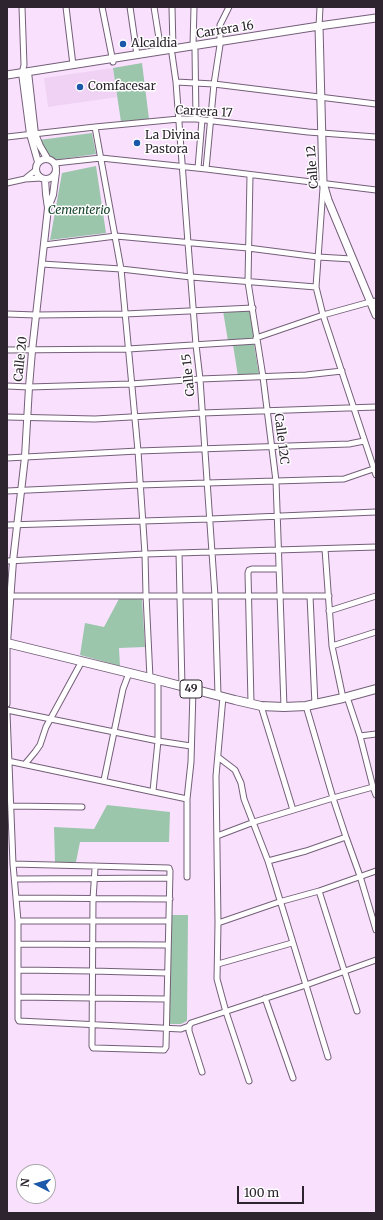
<!DOCTYPE html>
<style>
body{margin:0}
#map{position:relative;width:383px;height:1220px;overflow:hidden;background:#f9e1fe;font-family:Merriweather,serif}
canvas{display:block}
.frame{position:absolute;inset:0;border:8px solid #2d242f;pointer-events:none}
.north{position:absolute;left:16px;top:1164px;width:40px;height:40px;box-sizing:border-box;background:#fff;border:1px solid #aba7ac;border-radius:50%;rotate:276deg;font-size:11px;font-weight:700;line-height:16px;text-align:center;color:#2d242f}
.north::after{content:'';display:block;margin:auto;width:14px;height:18px;background:#1b58a9;clip-path:polygon(50% 0,100% 100%,50% 72%,0 100%)}
.scale{position:absolute;left:237px;top:1186px;width:67px;height:18px;box-sizing:border-box;border:2px solid #2d242f;border-top:0;padding-left:5px;font-size:12px;line-height:14px;white-space:nowrap;color:#2d242f;-webkit-text-stroke:3px #fff;paint-order:stroke}
</style>
<div id="map">
<canvas width="383" height="1220"></canvas>
<div class="frame"></div>
<div class="north">N</div>
<div class="scale">100 m</div>
</div>
<script>
const ctx = document.querySelector('canvas').getContext('2d');
ctx.lineJoin = 'round';
function paint(path, color) { ctx.fillStyle = color; ctx.fill(path, 'evenodd'); }
const shape = rows => new Path2D(rows.map(r => 'M' + r).join(''));
function trace(path, color, width, dash) { ctx.strokeStyle = color; ctx.lineWidth = width; ctx.lineCap = dash ? 'butt' : 'round'; ctx.setLineDash(dash || []); ctx.stroke(path); }
function drawText(font, color, halo, rows, align = 'center') {
  ctx.font = font + ' Merriweather,serif'; ctx.lineWidth = 3; ctx.setLineDash([]); ctx.textBaseline = 'middle'; ctx.strokeStyle = halo; ctx.fillStyle = color; for (const [text, x, y, turn = 0] of rows) {
    ctx.save(); ctx.translate(x, y); ctx.rotate((+turn || 0) * Math.PI / 180); ctx.textAlign = isNaN(turn) ? turn : align; if (halo) ctx.strokeText(text, 0, 0); ctx.fillText(text, 0, 0); ctx.restore();
  }
}
paint(shape([
 [113,68,117,97,48,107,44,78]
]), '#f0d2f5');
paint(shape([
 [142,63,149,119,121,122,113,68],
 [92,133,96,154,55,160,48,156,39,140],
 [96,166,106,233,50,240,62,173],
 [251,310,255,339,228,341,223,311],
 [254,344,259,375,238,376,233,345],
 [120,597,142,599,145,647,119,648,120,666,80,655,85,623,104,627],
 [107,805,170,812,169,842,80,842,76,862,55,862,54,827,94,829],
 [172,915,188,915,187,1021,181,1024,168,1024]
]), '#9bc6ab');
const minor = shape([
 [22,7,24,65,22,73],
 [66,7,73,65],
 [102,7,113,62],
 [130,7,137,55],
 [154,7,161,51],
 [172,7,173,48],
 [319,26,320,7],
 [193,46,194,7],
 [195,50,196,119],
 [172,54,176,82,188,243,196,345,200,379,215,596,218,695],
 [176,82,214,84,376,104],
 [95,127,121,269,138,451,145,554,146,595,150,678],
 [7,137,95,127,179,119,196,119,308,132,376,137],
 [55,163,101,158,206,169,376,190],
 [198,168,202,120],
 [206,169,214,84,220,45,220,25,229,7],
 [250,175,248,282,263,377,276,481,284,707],
 [26,178,36,170],
 [7,183,25,179,41,178],
 [323,188,316,287,323,315,376,475],
 [44,245,116,236,248,248,318,257,352,259],
 [42,264,121,269,191,277,316,287],
 [7,314,36,315,125,314,253,308],
 [256,338,323,315,370,302,376,301],
 [7,350,128,349,257,341],
 [7,386,29,387,131,384,200,379,306,375,342,371],
 [7,417,95,419,202,413,376,407],
 [7,458,138,451,349,444,364,441],
 [7,491,139,485,344,479,376,468],
 [7,525,210,519,376,512],
 [325,549,332,646,343,698],
 [179,553,182,687],
 [7,561,145,554,376,547],
 [7,596,329,596],
 [310,596,315,705],
 [329,611,376,596],
 [332,646,376,632],
 [223,697,216,776,218,923,217,979,226,1012,249,1081],
 [347,697,360,736,373,787,376,795],
 [251,703,248,573,249,570,252,569,278,569],
 [7,704,7,643],
 [261,706,293,810],
 [306,706,333,798,346,837,360,876,376,930],
 [7,710,158,741,191,746],
 [7,713,13,864,18,921,18,1019,19,1021,181,1029,189,1026],
 [360,736,376,734],
 [218,757,235,770,241,783,244,799,268,861,328,1057],
 [8,761,187,799],
 [25,764,35,752,40,745,46,727,82,661],
 [104,780,123,689,129,673],
 [153,791,158,741,158,680],
 [11,806,82,807],
 [217,836,254,822,333,798,373,787],
 [268,861,306,851,346,837],
 [13,864,169,868,170,871,166,1047,164,1050,95,1048,93,1048,92,1046,93,899,95,869,94,866],
 [187,877,187,799,191,762,193,690],
 [15,879,170,878],
 [319,891,357,1011],
 [17,898,170,899],
 [18,921,169,921],
 [218,923,279,902,319,891,376,871],
 [19,944,168,945],
 [218,964,292,943],
 [19,970,92,971,167,973],
 [18,997,166,999],
 [265,998,293,1078],
 [202,1072,189,1031,189,1026,191,1023,306,985,376,960]
]);
const tertiary = shape([
 [28,72,35,134,40,146,47,158],
 [22,73,30,134,38,162],
 '36 169a10 10 0 1 1 20 0a10 10 0 1 1-20 0Z',
 [45,179,46,194,48,208],
 [7,643,13,561,25,457,29,387,32,351,48,208,53,195,56,172]
]);
const secondary = shape([
 [319,26,323,183,328,200,376,315],
 [7,75,319,26,376,18]
]);
const primary = shape([
 [7,643,150,678,235,700,261,706,284,707,306,706,343,698,376,689]
]);
trace(minor, '#745f78', 7);
trace(tertiary, '#745f78', 8);
trace(secondary, '#745f78', 9);
trace(primary, '#745f78', 10);
trace(minor, '#fff', 5);
trace(tertiary, '#fff', 6);
trace(secondary, '#fff', 7);
trace(primary, '#fff', 8);
for (const [x, y, r, color] of [
 [123,44,4,"#1b58a9"],
 [80,87,4,"#1b58a9"],
 [137,143,4,"#1b58a9"]
]) { const dot = new Path2D(); dot.arc(x, y, r, 0, 2 * Math.PI); ctx.fillStyle = color; ctx.fill(dot); trace(dot, '#fff', 1.5); }
for (const [x, y, w] of [
 [191,689,22]
]) { const box = new Path2D(); box.roundRect(x - w / 2, y - 9, w, 18, 3); ctx.fillStyle = '#fff'; ctx.fill(box); trace(box, '#2d242f', 1); }
drawText('bold 11px', '#2d242f', null, [
 ["49",191,689]
]);
drawText('12px', '#2d242f', '#fff', [
 ["Carrera 16",225,30,-9],
 ["Carrera 17",204,112,3],
 ["Calle 12",313,167,-94],
 ["Calle 20",21,359,-84],
 ["Calle 15",189,375,-96],
 ["Calle 12C",281,439,83]
]);
drawText('12px', '#2d242f', '#fff', [
 ["Alcaldia",131,44],
 ["Comfacesar",88,87],
 ["La Divina",145,136],
 ["Pastora",145,150]
], 'left');
drawText('italic 12px', '#19452d', '#fff', [
 ["Cementerio",79,211]
]);
</script>
